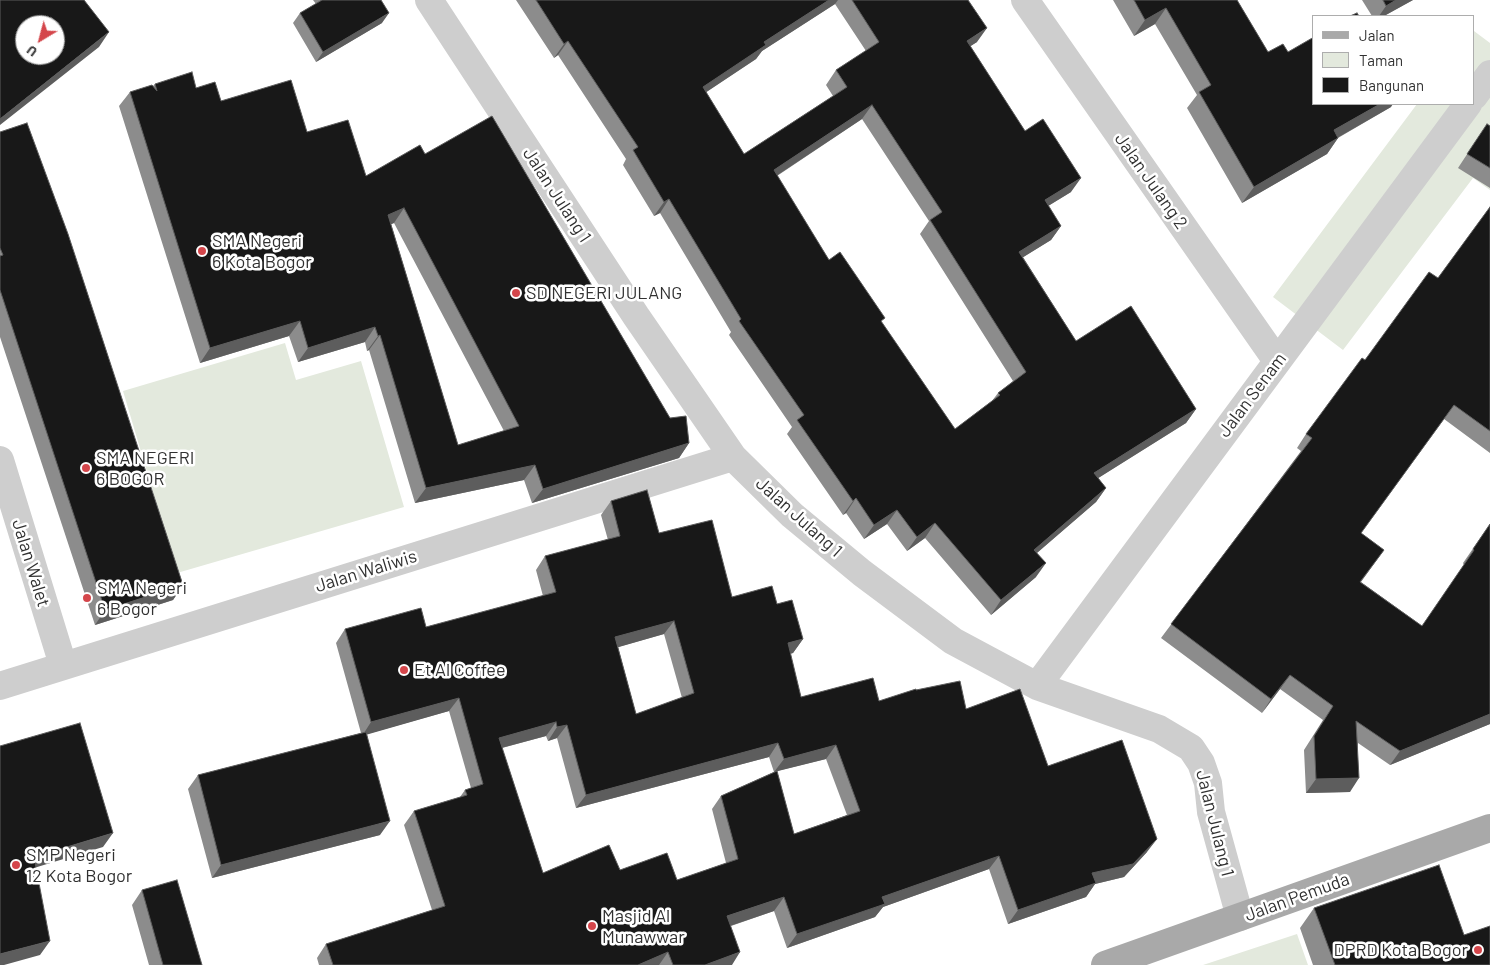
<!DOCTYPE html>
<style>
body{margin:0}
#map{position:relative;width:1490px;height:965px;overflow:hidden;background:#fff;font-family:Barlow,sans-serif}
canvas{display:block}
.legend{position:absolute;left:1312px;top:15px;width:162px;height:90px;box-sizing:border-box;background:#fff;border:1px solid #adadad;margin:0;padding:6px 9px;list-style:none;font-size:15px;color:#313131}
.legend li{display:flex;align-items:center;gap:10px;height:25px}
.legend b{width:25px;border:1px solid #adadad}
.north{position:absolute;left:15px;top:15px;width:50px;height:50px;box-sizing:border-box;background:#fff;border:1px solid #adadad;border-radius:50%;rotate:217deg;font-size:14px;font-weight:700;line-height:20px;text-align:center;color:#313131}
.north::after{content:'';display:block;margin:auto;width:18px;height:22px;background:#d4464b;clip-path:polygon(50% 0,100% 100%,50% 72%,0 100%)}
</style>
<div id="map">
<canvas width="1490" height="965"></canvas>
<ul class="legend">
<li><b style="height:6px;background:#a9a9a9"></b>Jalan</li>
<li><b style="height:14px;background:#e3e9dd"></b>Taman</li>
<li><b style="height:14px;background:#181818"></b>Bangunan</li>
</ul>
<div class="north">U</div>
</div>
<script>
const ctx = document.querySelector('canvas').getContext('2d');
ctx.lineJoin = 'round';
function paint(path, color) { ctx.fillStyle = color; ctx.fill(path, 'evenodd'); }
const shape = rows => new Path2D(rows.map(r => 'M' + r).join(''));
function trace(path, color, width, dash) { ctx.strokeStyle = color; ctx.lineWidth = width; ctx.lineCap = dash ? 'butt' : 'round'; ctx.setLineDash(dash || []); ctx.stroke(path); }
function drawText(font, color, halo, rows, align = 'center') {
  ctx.font = font + ' Barlow,sans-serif'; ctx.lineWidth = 5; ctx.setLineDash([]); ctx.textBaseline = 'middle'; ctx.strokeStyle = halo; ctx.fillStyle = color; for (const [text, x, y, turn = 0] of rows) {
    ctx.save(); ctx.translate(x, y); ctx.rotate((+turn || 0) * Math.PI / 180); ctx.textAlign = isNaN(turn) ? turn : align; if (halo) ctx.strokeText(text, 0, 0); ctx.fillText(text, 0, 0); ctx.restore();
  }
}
paint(shape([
 [1474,31,1490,43,1490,190,1473,178,1343,350,1273,297,1417,104,1474,104],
 [285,343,296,380,361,361,404,507,177,573,123,391],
 [1297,934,1308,965,1203,965]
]), '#e3e9dd');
trace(shape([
 [429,0,636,316,733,457,792,515,862,573,953,641,1037,686,1159,729,1191,748,1201,763,1208,783,1211,812,1240,917],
 [1025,0,1277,361],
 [1474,96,1490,74],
 [0,460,63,665],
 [0,686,733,457],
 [1037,686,1468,104]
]), '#cecece', 28);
trace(shape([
 [1105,965,1490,828]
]), '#a9a9a9', 28);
paint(shape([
 [313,0,381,0,382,23,316,62,293,23,300,13,316,4],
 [516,0,968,0,977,42,970,46,1025,131,1071,192,1048,206,1061,226,1051,240,1023,257,1076,341,1196,409,1186,423,1098,478,1106,488,1096,502,1037,553,1036,577,991,615,925,538,907,551,887,524,864,539,846,513,843,515,787,434,792,427,729,335,731,332,660,213,654,216,623,165,626,159,558,55,554,58],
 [835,4,866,51,836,70,826,85,833,96,744,154,706,92,756,59,762,51],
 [862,119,929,221,920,234,1013,381,998,393,992,401,955,429,882,323,829,260,777,176],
 [1113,0,1237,0,1268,52,1288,52,1391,107,1338,138,1327,154,1242,203,1187,108,1197,95,1155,24,1134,36],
 [1362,0,1413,0,1384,16,1372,16],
 [155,84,196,88,221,101,307,132,366,176,425,154,670,418,689,443,679,458,532,503,524,480,415,503,369,350,367,351,365,342,298,362,289,336,200,363,119,106,130,92,153,86],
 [394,223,504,431,458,445,391,224],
 [1487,124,1490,126,1490,188,1458,168],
 [0,132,183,585,173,600,95,625,0,337],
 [1490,207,1490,453,1444,419,1361,533,1384,550,1361,582,1422,626,1464,565,1463,563,1490,524,1490,724,1390,765,1358,743,1350,792,1306,793,1304,750,1323,720,1280,689,1262,713,1161,638,1301,451,1297,448,1306,434,1365,360,1438,278],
 [611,501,659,533,732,597,777,604,803,639,793,653,790,654,801,697,879,701,916,690,966,709,1048,766,1147,852,1124,877,1095,884,1086,897,1008,924,989,869,883,907,875,917,787,948,774,911,731,926,732,965,319,965,317,958,326,944,432,910,404,825,414,811,460,797,465,790,471,788,449,711,367,734,380,835,212,878,188,789,198,775,361,733,336,643,345,629,426,627,543,596,536,570,545,556,608,540,601,515],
 [664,634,682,698,636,714,618,647],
 [546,736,548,741,557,738,576,808,769,757,774,772,721,796,712,809,726,863,677,880,620,870,543,873,502,748],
 [826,759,847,815,794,834,777,771],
 [142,890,202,965,149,965,132,905],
 [1314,908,1464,935,1490,965,1313,965,1300,928]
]), '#8c8c8c');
paint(shape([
 [829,0,838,0,835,4,762,51,756,59,693,101,703,87,764,42],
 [1396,0,1413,0,1384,16,1379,16,1386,6],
 [1166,8,1155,24,1134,36,1145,20],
 [389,13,382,23,316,62,323,52],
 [987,28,977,42,957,55,967,41],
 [109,32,99,47,0,125,0,119],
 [568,41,558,55,554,58,564,44],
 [1380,104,1393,104,1391,107,1323,146,1334,130],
 [872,105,862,119,764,184,774,170],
 [1338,138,1327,154,1242,203,1254,187],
 [1081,178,1071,192,1035,214,1045,200],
 [669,199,660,213,654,216,664,202],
 [404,208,394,223,378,230,388,215],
 [1061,226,1051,240,1009,266,1019,252],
 [300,321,289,336,200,363,210,348],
 [375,327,365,342,298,362,308,348],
 [380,335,369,350,367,351,378,336],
 [1196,409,1186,423,1084,487,1094,473],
 [689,443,679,458,532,503,543,489],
 [535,465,524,480,415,503,426,488],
 [1106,488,1096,502,1024,564,1034,550],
 [856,498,846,513,843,515,853,501],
 [897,510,887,524,864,539,874,525],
 [935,523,925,538,907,551,917,537],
 [1046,563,1036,577,991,615,1001,600],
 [183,585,173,600,95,625,105,610],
 [674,621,664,634,605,651,615,637],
 [803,639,793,653,778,657,788,643],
 [1290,675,1280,689,1262,713,1271,699],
 [459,698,449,711,362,736,371,722],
 [1490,714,1490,724,1390,765,1400,751],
 [556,722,546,736,490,751,499,738],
 [567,725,557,738,548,741,557,727],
 [778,743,769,757,576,808,586,795],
 [836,745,826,759,774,772,784,759],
 [1359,778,1350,792,1306,793,1316,779],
 [390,821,380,835,212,878,221,865],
 [113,833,103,847,24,871,34,857],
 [1157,839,1147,852,1124,877,1095,884,1086,897,1008,924,1018,910,1092,873],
 [999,856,989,869,883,907,875,917,787,948,797,934,882,897],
 [784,897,774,911,718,930,727,916],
 [50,941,40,955,4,965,0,965,0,954],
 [668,952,659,965,638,965],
 [740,952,732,965,705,965]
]), '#5d5d5d');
const building = shape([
 [0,0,84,0,109,32,0,119,0,0],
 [25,25,55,25,55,55,25,55,25,25],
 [322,0,381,0,389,13,323,52,300,13,322,0],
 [536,0,829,0,764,42,766,45,703,87,744,154,847,87,836,70,879,42,852,0,968,0,987,28,967,41,1025,131,1043,119,1081,178,1045,200,1061,226,1019,252,1076,341,1131,306,1196,409,1094,473,1106,488,1034,550,1046,563,1001,600,935,523,917,537,897,510,874,525,856,498,853,501,797,420,804,415,739,321,741,319,669,199,664,202,633,150,638,147,568,41,564,44,536,0],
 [872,105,942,212,930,220,1026,372,998,393,1000,395,955,429,881,321,885,318,840,252,829,260,774,170,872,105],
 [1134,0,1237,0,1268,52,1283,44,1288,52,1314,37,1314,104,1380,104,1334,130,1338,138,1254,187,1199,92,1211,85,1166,8,1145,20,1134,0],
 [1383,0,1396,0,1386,6,1383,0],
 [1357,13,1359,16,1350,16,1357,13],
 [192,72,196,88,215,82,221,101,291,80,307,132,348,120,366,176,420,145,425,154,492,116,670,418,686,416,689,443,543,489,535,465,426,488,380,335,378,336,375,327,308,348,300,321,210,348,130,92,152,85,157,91,155,84,192,72],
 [404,208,519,426,458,445,388,215,404,208],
 [27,123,68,234,183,585,105,610,0,290,0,256,3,255,0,248,0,132,27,123],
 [1487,124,1490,126,1490,168,1467,154,1487,124],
 [1490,207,1490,431,1454,405,1361,533,1384,550,1360,582,1422,626,1474,550,1473,549,1490,524,1490,714,1400,751,1356,721,1359,778,1316,779,1314,736,1333,706,1290,675,1271,699,1171,624,1312,438,1306,434,1362,358,1365,360,1429,272,1438,278,1490,207],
 [647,490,659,533,712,520,732,597,772,586,777,604,792,600,803,639,788,643,801,697,873,678,879,701,916,689,916,690,960,681,966,709,1020,689,1048,766,1122,740,1157,839,1133,864,1092,873,1096,883,1018,910,999,856,882,897,885,904,797,934,784,897,727,916,740,952,705,965,673,965,668,952,638,965,333,965,326,944,445,906,414,811,467,795,465,790,483,784,459,698,371,722,345,629,421,608,426,627,556,592,545,556,620,536,611,501,647,490],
 [674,621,694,693,636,714,615,637,674,621],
 [556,722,557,727,567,725,586,795,778,743,784,759,836,745,860,811,794,834,777,771,721,796,738,859,677,880,667,853,620,870,609,845,543,873,499,738,556,722],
 [80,723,113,833,34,857,50,941,0,954,0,746,80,723],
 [366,732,390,821,221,865,198,775,366,732],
 [1439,865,1464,935,1490,926,1490,965,1335,965,1314,908,1439,865],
 [177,880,202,965,163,965,142,890,177,880]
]);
paint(building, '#181818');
trace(building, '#5d5d5d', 1);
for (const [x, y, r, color] of [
 [202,251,5,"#d4464b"],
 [516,293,5,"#d4464b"],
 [86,468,5,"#d4464b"],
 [87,598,5,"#d4464b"],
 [404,670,5,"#d4464b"],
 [16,865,5,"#d4464b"],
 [592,926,5,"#d4464b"],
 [1478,950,5,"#d4464b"]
]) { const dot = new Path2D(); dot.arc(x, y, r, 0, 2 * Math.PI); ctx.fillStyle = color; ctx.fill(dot); trace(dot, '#fff', 2); }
drawText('18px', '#313131', '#fff', [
 ["Jalan Julang 2",1151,181,55],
 ["Jalan Julang 1",557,195,57],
 ["Jalan Senam",1252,395,-53],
 ["Jalan Julang 1",799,517,42],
 ["Jalan Walet",31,563,73],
 ["Jalan Waliwis",366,571,-17],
 ["Jalan Julang 1",1215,823,76],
 ["Jalan Pemuda",1297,897,-20]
]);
drawText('18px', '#313131', '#fff', [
 ["SMA Negeri",212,241],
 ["6 Kota Bogor",212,262],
 ["SD NEGERI JULANG",526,293],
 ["SMA NEGERI",96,458],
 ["6 BOGOR",96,479],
 ["SMA Negeri",97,588],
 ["6 Bogor",97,609],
 ["Et Al Coffee",414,670],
 ["SMP Negeri",26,855],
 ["12 Kota Bogor",26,876],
 ["Masjid Al",602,916],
 ["Munawwar",602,937],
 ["DPRD Kota Bogor",1468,950,"right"]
], 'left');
</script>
